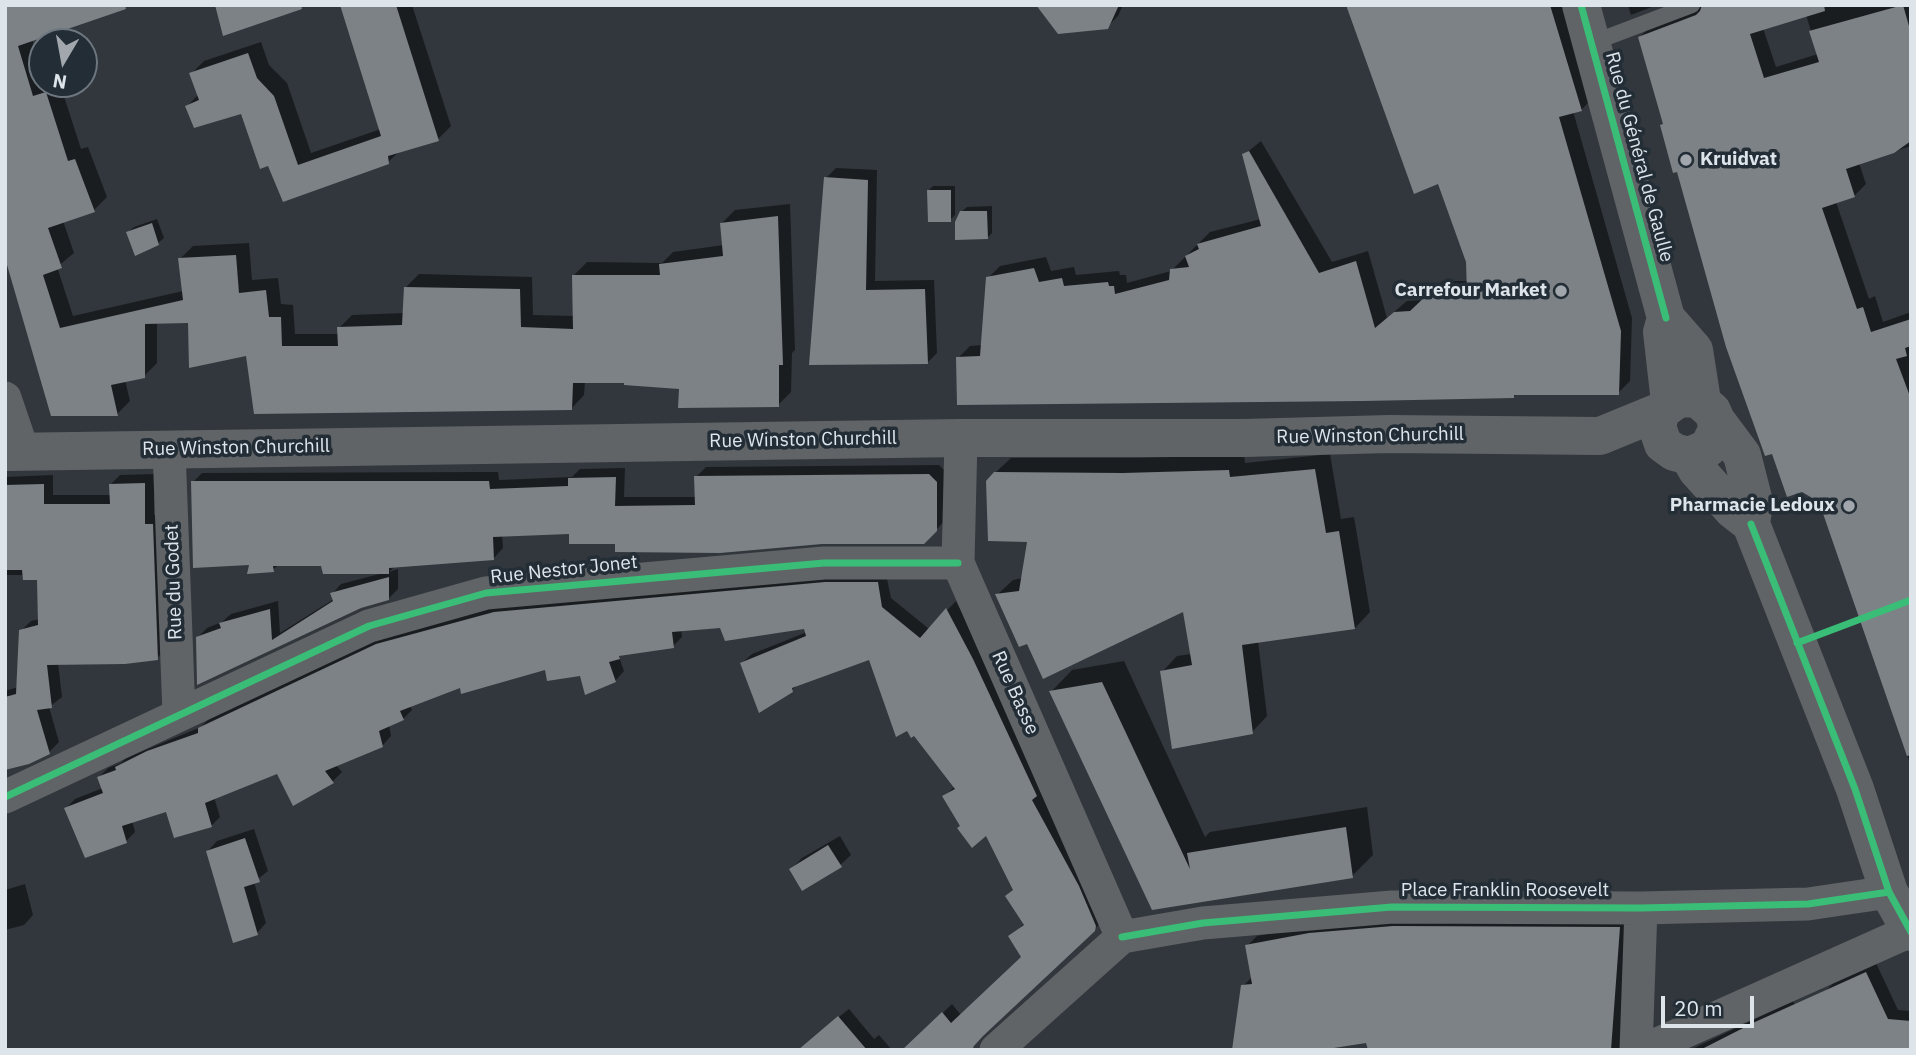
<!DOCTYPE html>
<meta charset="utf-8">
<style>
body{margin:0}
#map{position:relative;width:1916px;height:1055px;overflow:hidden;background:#31373c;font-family:"IBM Plex Sans",sans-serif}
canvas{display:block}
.frame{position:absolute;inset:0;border:7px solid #dde4ea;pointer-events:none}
.north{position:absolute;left:28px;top:28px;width:70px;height:70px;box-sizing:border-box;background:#232d36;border:2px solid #6d767e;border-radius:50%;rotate:190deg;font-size:19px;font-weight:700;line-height:28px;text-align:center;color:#dde4ea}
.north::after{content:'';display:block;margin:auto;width:24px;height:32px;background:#a1a7ad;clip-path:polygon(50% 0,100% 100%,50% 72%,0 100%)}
.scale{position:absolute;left:1661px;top:996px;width:93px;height:32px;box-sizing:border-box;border:4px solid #dde4ea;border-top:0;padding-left:9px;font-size:21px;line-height:24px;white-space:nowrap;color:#dde4ea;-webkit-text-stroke:5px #232d36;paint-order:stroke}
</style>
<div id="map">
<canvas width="1916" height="1055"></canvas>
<div class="frame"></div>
<div class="north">N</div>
<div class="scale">20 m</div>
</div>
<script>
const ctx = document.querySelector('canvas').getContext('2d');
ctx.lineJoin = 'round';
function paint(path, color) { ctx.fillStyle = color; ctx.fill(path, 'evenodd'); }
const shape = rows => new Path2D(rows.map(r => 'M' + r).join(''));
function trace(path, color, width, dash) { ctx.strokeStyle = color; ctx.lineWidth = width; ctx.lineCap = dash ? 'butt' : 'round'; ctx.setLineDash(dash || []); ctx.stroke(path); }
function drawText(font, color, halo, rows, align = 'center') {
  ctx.font = font + ' "IBM Plex Sans",sans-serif'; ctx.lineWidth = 7; ctx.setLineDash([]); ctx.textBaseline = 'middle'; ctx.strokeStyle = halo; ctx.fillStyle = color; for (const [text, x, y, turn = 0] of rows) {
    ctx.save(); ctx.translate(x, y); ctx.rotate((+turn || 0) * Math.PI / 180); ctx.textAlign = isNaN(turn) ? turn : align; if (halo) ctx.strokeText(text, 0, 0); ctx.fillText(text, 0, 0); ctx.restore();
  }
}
paint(shape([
 [5,5,132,5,32,39,42,71,42,84,60,84,81,149,88,147,107,197,94,210,63,221,74,253,57,267,73,316,183,291,180,259,193,246,249,243,252,280,278,278,281,304,293,305,295,334,340,334,339,328,352,315,405,313,406,287,419,274,532,277,533,315,574,316,574,275,587,262,662,263,673,252,724,245,722,223,735,210,790,204,795,350,792,353,791,392,778,405,681,388,626,381,585,381,584,395,571,409,248,354,190,322,157,322,157,363,144,376,125,380,130,401,117,414,5,253],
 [341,5,412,5,451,126,438,139,400,151,388,162,284,200,269,163,242,112,187,106,198,95,191,74,204,61,261,42,269,65,287,83,311,153,381,129],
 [1039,5,1123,5,1118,16,1107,27],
 [1349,5,1565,5,1593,98,1581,110,1573,111,1632,318,1630,381,1618,393,1517,393,1513,397,958,358,970,346,983,345,988,278,1000,266,1046,257,1051,271,1074,267,1076,275,1119,271,1120,275,1126,275,1127,283,1171,271,1210,232,1261,219,1244,155,1261,141,1332,262,1368,251,1387,318,1407,301,1424,300,1443,281,1468,281,1468,262,1439,182],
 [1628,5,1657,5,1631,15],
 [1704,5,1911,5,1911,146,1859,163,1866,184,1854,196,1836,202,1869,299,1875,296,1883,322,1911,312,1911,766,1820,501,1664,123,1640,37,1652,25],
 [1806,15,1818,54,1776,67,1763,28],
 [836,168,877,170,875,281,934,280,937,353,928,362,811,363,826,178],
 [933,186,955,186,955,215,950,220,928,191],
 [992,206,992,233,987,238,961,212,967,207],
 [157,219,164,238,158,243,128,232,134,227],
 [1330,454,1341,519,1354,517,1370,612,1355,628,1258,641,1267,716,1252,732,1162,672,1177,656,1192,654,1185,609,1028,641,997,595,1013,580,1023,578,1029,540,995,473,1011,458,1139,458,1244,455,1245,463],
 [939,465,946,472,946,520,923,542,617,542,571,532,502,535,503,548,494,558,395,566,389,572,398,569,398,589,388,599,360,607,199,683,197,638,207,628,222,622,231,614,278,601,280,633,334,599,332,594,341,584,383,573,322,565,279,564,273,570,251,563,193,482,202,473,485,472,498,472,499,480,572,477,580,469,625,468,624,497,697,497,696,477,706,467],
 [154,474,154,515,162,515,167,648,157,658,58,663,62,697,49,707,59,742,49,752,5,770,5,691,18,687,21,631,31,621,40,619,38,578,24,575,5,575,5,477,53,475,53,495,111,495,110,485,120,475],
 [886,574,891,598,929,629,956,601,982,650,1104,920,967,1050,904,1050,952,1004,961,1015,1023,957,1010,937,1025,923,1007,896,1014,889,986,833,962,825,944,797,955,786,870,658,798,684,791,691,742,663,752,654,807,632,806,627,721,626,681,629,682,637,673,646,623,654,619,657,624,671,615,681,546,668,461,685,410,705,412,710,403,719,389,725,391,736,382,746,336,765,342,772,333,781,294,804,278,772,214,797,220,817,211,826,167,810,132,821,135,832,126,841,66,808,75,799,103,788,99,777,108,768,121,763,126,758,201,727,209,719,387,635,509,603],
 [1124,661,1205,837,1210,832,1367,807,1373,855,1352,876,1153,908,1051,692,1072,670],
 [254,829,268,871,254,882,266,923,257,933,208,851,217,841],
 [840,836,851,855,840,865,791,869,802,858],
 [25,884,33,915,24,925,5,930,5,890],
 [1628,918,1621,1050,1508,1050,1368,1041,1325,1047,1325,1050,1234,1050,1243,986,1253,976,1247,946,1257,936,1320,924],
 [1876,963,1898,1010,1911,1011,1911,1050,1825,992,1834,982],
 [1793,1001,1816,1050,1690,1050],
 [849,1009,874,1039,879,1035,892,1050,819,1050,821,1031]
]), '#0007');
paint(shape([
 [5,5,125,5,126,9,18,46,33,96,46,92,68,161,75,159,95,212,48,228,62,268,43,275,60,328,183,300,178,258,236,255,239,293,266,290,269,317,281,317,282,346,338,346,337,327,402,325,404,287,520,289,521,327,573,329,572,275,660,275,659,264,723,256,720,223,778,216,783,365,779,365,779,407,678,408,679,389,624,385,624,383,573,383,572,410,254,414,246,356,189,368,188,323,145,324,145,378,111,385,118,416,51,416,5,258],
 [215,5,301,5,302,9,223,36],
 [340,5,396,5,439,141,388,156,389,164,283,202,268,166,260,169,241,114,194,128,185,106,199,100,189,73,248,53,257,78,274,96,298,165,381,136],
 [1036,5,1119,5,1108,29,1058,34],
 [1346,5,1550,5,1582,111,1559,117,1621,331,1619,395,1514,395,1514,398,1363,401,957,405,956,357,980,356,986,277,1034,268,1039,282,1062,278,1064,286,1108,282,1109,286,1114,286,1115,294,1169,280,1170,269,1189,267,1185,256,1199,249,1197,244,1261,226,1242,154,1249,151,1319,273,1356,261,1375,328,1394,312,1410,311,1429,293,1467,292,1466,262,1438,184,1414,194],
 [1702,5,1824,5,1825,11,1750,34,1764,78,1819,62,1809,31,1903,5,1911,33,1911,141,1894,153,1846,169,1855,197,1822,208,1857,309,1863,307,1871,332,1911,319,1911,346,1905,348,1907,356,1896,359,1911,399,1911,755,1907,756,1819,502,1802,492,1787,497,1772,454,1765,456,1726,347,1677,172,1673,173,1660,125,1663,124,1638,37,1696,15,1700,11],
 [824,177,868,180,866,290,925,289,928,364,809,365],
 [927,190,951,190,951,222,928,222],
 [960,211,987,211,988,239,955,240,955,222],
 [152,223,159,245,135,256,126,232],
 [1315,469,1326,533,1339,531,1355,629,1242,645,1253,734,1172,749,1160,671,1192,665,1183,612,1043,679,1027,644,1019,647,995,594,1019,591,1027,542,988,541,986,481,994,472,1123,473,1229,470,1230,477],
 [929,474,937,482,937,531,924,544,822,544,720,553,615,552,615,544,569,544,569,534,493,537,494,560,389,568,389,574,323,574,321,566,273,566,274,572,247,574,249,565,193,568,191,481,489,481,490,489,568,486,568,478,616,477,615,506,695,505,694,476],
 [145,483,145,524,153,524,158,660,125,664,47,665,52,708,37,710,50,754,29,764,5,770,5,697,16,694,19,630,38,625,37,580,23,580,22,570,5,570,5,485,44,484,44,504,110,504,109,484],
 [389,577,389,600,361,608,197,685,196,637,221,628,219,623,270,609,272,640,333,601,330,593],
 [825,582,878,582,882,607,920,638,946,608,973,659,1037,796,1032,800,1079,886,1096,926,1095,931,983,1036,973,1047,975,1050,902,1050,942,1012,951,1023,1021,957,1008,936,1024,925,1005,896,1013,890,986,836,972,848,957,828,960,826,942,796,955,789,914,736,911,738,907,731,896,737,869,660,792,688,793,692,759,713,740,663,806,636,804,629,725,641,720,628,672,632,674,648,619,656,620,659,609,662,616,682,585,695,580,676,547,681,545,670,461,694,460,688,400,711,404,720,379,731,383,747,325,771,334,783,293,806,277,774,205,803,212,827,174,838,166,812,122,826,127,843,85,858,64,808,103,793,97,777,116,770,115,767,147,751,198,733,198,728,376,644,494,612],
 [1102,682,1190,869,1187,853,1346,827,1353,878,1152,910,1049,691],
 [245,838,260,882,244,887,258,935,233,943,206,851],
 [828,845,842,867,802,891,789,869],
 [1393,926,1620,927,1611,1050,1368,1050,1366,1043,1321,1050,1232,1050,1241,985,1252,984,1245,945,1309,933],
 [1866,972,1888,1019,1911,1021,1911,1050,1700,1050,1755,1022],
 [838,1016,867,1050,798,1050]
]), '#7d8287');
trace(shape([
 [1592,43,1692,5]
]), '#606467', 16);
trace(shape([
 [5,398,23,451],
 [961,438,958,563,1122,937],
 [169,449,179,715],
 [5,797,369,626,486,593,824,563,958,563],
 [1122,937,1203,923,1392,907,1641,908,1808,904,1889,892],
 [996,1050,1122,937],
 [1636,1050,1641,908],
 [1644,1050,1910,931]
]), '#606467', 33);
trace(shape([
 [1581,5,1666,318,1694,350,1702,401],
 [1666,318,1662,332,1670,402],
 [1661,411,1657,426,1663,444,1674,452,1689,456,1708,448,1717,430,1716,420],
 [5,452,961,438,1244,438,1389,434,1600,436,1661,411,1679,398,1698,399,1712,411,1716,420,1742,455,1754,502,1751,524,1855,789,1889,892,1911,932],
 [1689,456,1697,470,1733,510,1751,524]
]), '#606467', 38);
trace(shape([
 [1581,5,1666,318],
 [1751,524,1855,789,1889,892,1911,932],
 [1797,643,1911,600],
 [5,797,369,626,486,593,824,563,958,563],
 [1122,937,1203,923,1392,907,1641,908,1808,904,1889,892]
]), '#3abd76', 7);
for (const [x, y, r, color] of [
 [1686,160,7,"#a1a7ad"],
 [1561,291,7,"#a1a7ad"],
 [1849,506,7,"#a1a7ad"]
]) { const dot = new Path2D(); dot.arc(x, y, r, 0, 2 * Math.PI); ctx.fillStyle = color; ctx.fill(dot); trace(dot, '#232d36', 2.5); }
drawText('19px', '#dde4ea', '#232d36', [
 ["Rue du Général de Gaulle",1639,157,75],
 ["Rue Winston Churchill",1370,436,-1],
 ["Rue Winston Churchill",803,440,-1],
 ["Rue Winston Churchill",236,448,-1],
 ["Rue Nestor Jonet",564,570,-6],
 ["Rue du Godet",174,582,-92],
 ["Rue Basse",1015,693,66],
 ["Place Franklin Roosevelt",1505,891]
]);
drawText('bold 19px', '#dde4ea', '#232d36', [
 ["Kruidvat",1700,160,"left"],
 ["Carrefour Market",1547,291],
 ["Pharmacie Ledoux",1835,506]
], 'right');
</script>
